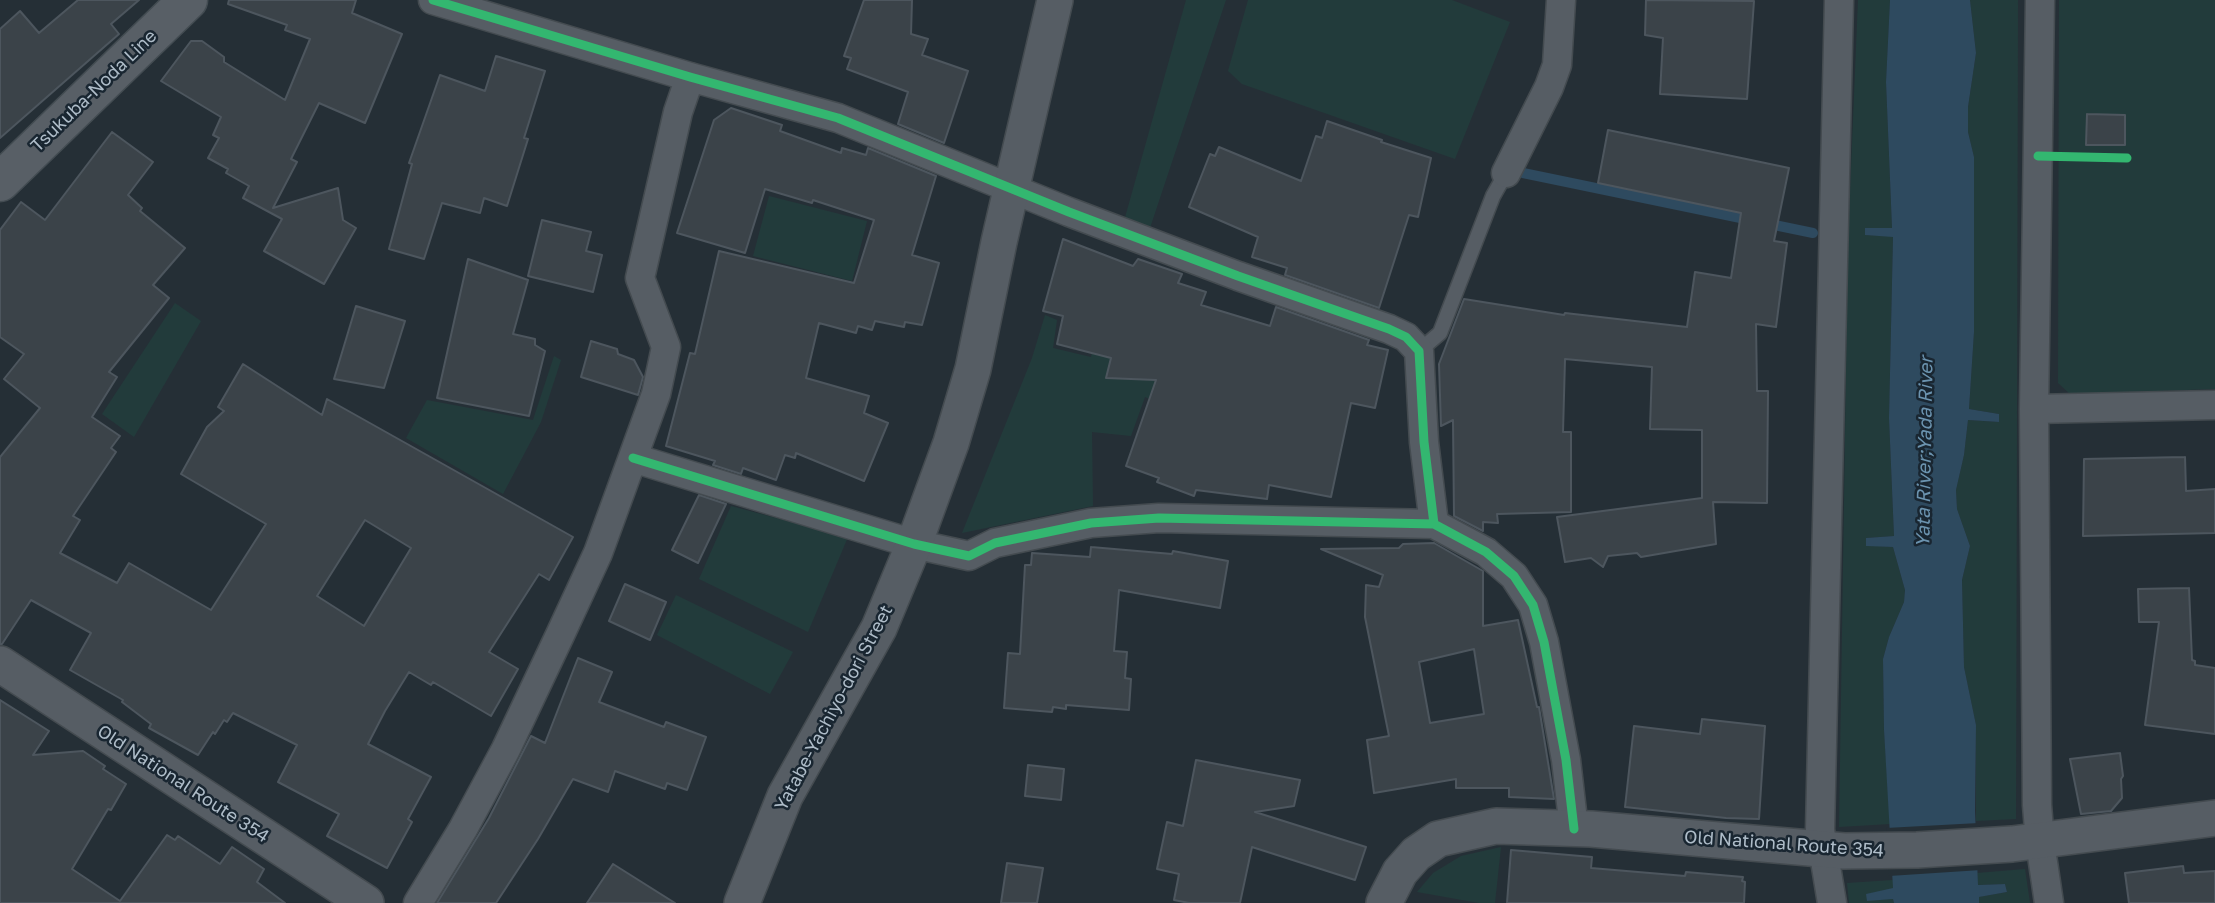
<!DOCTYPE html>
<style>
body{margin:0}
canvas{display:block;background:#252f36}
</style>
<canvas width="2215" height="903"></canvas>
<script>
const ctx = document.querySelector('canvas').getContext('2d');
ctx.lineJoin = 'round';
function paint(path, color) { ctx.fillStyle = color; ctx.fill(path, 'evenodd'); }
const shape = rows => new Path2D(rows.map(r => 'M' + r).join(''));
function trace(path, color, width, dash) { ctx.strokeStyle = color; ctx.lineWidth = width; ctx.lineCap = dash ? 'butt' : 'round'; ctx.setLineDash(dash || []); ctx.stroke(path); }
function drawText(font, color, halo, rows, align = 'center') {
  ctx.font = font + ' "Golos Text",sans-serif'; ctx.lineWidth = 5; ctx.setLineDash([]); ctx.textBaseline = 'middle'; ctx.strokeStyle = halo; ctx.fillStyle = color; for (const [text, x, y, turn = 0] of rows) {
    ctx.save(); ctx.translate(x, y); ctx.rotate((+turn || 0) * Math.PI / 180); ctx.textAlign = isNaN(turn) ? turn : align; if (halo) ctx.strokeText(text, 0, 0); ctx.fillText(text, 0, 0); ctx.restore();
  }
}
paint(shape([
 [1186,0,1226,0,1149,231,1124,221],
 [1248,0,1452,0,1510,22,1455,159,1242,84,1228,71],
 [1858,0,1890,0,1886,82,1892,228,1866,228,1865,235,1893,236,1889,418,1894,536,1866,538,1866,545,1893,547,1905,590,1904,602,1889,637,1883,659,1884,730,1890,824,1839,827,1848,240],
 [1970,0,2018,0,2016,819,1976,821,1976,725,1964,667,1962,580,1970,546,1957,509,1956,490,1964,455,1968,420,1998,422,1999,414,1969,409,1974,332,1974,157,1968,132,1968,107,1976,53],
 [2059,0,2215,0,2215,389,2070,394,2058,383],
 [769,196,867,221,852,281,753,256],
 [175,303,201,321,134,437,102,414],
 [1045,315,1057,320,1053,348,1091,357,1093,348,1138,337,1179,411,1145,397,1131,436,1092,432,1093,506,962,533,1032,358],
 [554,356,561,360,541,422,503,494,406,438,427,400,533,420],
 [731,506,848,537,808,632,699,579],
 [676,595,793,652,770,694,657,635],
 [1501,847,1495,903,1479,903,1417,892,1433,873,1461,856],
 [2025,869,2030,903,1979,903,1978,897,2007,892,2005,884,1978,885,1977,873],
 [1893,880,1893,889,1866,895,1893,899,1894,903,1849,903,1847,883]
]), '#223b3b');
paint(shape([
 [1890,0,1970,0,1976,53,1968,107,1968,132,1974,157,1974,332,1969,409,1999,414,1999,422,1968,420,1964,455,1956,490,1957,509,1970,546,1962,580,1964,667,1976,725,1975,811,1978,885,2005,884,2007,892,1979,897,1979,903,1894,903,1893,899,1867,901,1866,894,1893,888,1884,730,1883,659,1889,637,1904,602,1905,590,1893,547,1866,546,1866,538,1894,536,1889,418,1893,237,1865,235,1865,228,1892,228,1886,82]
]), '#2e4a5f');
paint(shape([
 [1979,823,1981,870,1889,876,1886,828]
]), '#252f36');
trace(shape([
 [1523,173,1813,233]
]), '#2e4a5f', 10);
const building = shape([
 [78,0,139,0,111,24,119,34,0,138,0,29,20,11,39,33,78,0],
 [229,0,356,0,352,13,402,34,365,123,319,103,291,159,297,162,273,208,338,188,343,220,356,228,324,284,264,251,282,219,243,198,249,186,226,173,228,169,208,158,219,138,213,135,221,117,161,81,191,41,202,41,224,57,224,62,285,100,310,39,285,30,287,25,228,4,229,0],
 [864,0,912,0,911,34,928,39,922,55,968,71,944,143,898,124,908,92,847,69,851,58,844,56,864,0],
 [1646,0,1754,1,1747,99,1660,94,1663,38,1645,35,1646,0],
 [496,56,545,71,524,138,528,139,507,206,484,198,480,213,442,203,424,259,389,249,412,164,409,163,440,75,485,91,496,56],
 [731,108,782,125,780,131,841,153,842,148,866,155,868,148,936,176,912,255,939,263,922,325,905,322,904,327,875,321,872,330,858,326,856,333,819,323,806,378,869,396,864,413,888,423,864,481,796,453,795,458,785,455,776,480,743,468,741,474,713,465,715,461,666,446,690,353,695,354,719,251,854,283,874,220,813,200,812,203,765,189,745,253,677,233,714,120,731,108],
 [2087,114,2125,115,2125,145,2086,145,2087,114],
 [1327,121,1382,140,1381,142,1431,158,1418,217,1409,215,1379,308,1285,275,1287,268,1252,257,1258,237,1189,207,1210,154,1215,156,1219,147,1301,181,1316,136,1322,138,1327,121],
 [1608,130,1789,168,1774,241,1787,243,1776,327,1756,324,1757,391,1768,391,1767,503,1713,502,1716,544,1641,557,1637,553,1608,556,1603,567,1591,558,1565,562,1557,517,1702,498,1702,430,1650,429,1652,367,1565,359,1563,432,1571,432,1571,512,1497,514,1498,523,1483,522,1483,531,1454,516,1453,420,1441,426,1439,364,1464,299,1564,315,1565,313,1687,327,1695,272,1731,278,1741,213,1598,183,1608,130],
 [112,132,153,162,128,195,142,208,140,211,185,248,153,285,169,298,109,372,117,377,92,417,120,436,111,448,116,452,73,516,80,520,60,553,117,583,129,563,211,610,266,524,181,474,207,427,224,411,218,407,243,364,322,415,327,399,573,537,549,580,539,574,489,652,518,669,491,716,433,682,431,685,409,672,385,711,368,744,431,777,408,819,412,822,387,868,327,836,339,814,278,782,297,745,233,713,227,722,224,720,215,734,213,732,198,755,149,728,151,724,122,702,123,700,70,670,91,633,31,600,2,644,0,644,0,457,40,408,4,379,24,354,0,337,0,230,21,202,45,220,112,132],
 [365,520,411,548,364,626,317,596,365,520],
 [542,220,591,232,586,251,602,255,593,292,528,276,542,220],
 [1063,239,1133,266,1138,259,1182,274,1178,283,1206,292,1201,305,1270,326,1276,307,1369,340,1367,345,1388,350,1375,408,1351,403,1331,497,1269,485,1267,499,1196,490,1194,496,1157,482,1159,478,1126,466,1156,380,1106,378,1111,358,1057,344,1063,316,1043,311,1063,239],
 [468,259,528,280,513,334,535,339,535,345,545,351,529,416,437,398,468,259],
 [356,306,405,321,384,388,334,379,356,306],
 [591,341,617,349,618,354,634,360,643,377,638,395,581,377,591,341],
 [2185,457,2186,491,2215,489,2215,533,2083,536,2084,459,2185,457],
 [699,495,726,504,698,563,672,550,699,495],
 [1434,543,1483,571,1483,626,1518,620,1537,707,1539,707,1554,799,1509,797,1509,788,1456,788,1456,779,1374,793,1367,740,1389,736,1365,617,1366,585,1379,587,1383,575,1321,549,1399,548,1403,544,1434,543],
 [1474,649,1484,714,1430,723,1419,662,1474,649],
 [1091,547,1172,554,1173,551,1228,561,1220,608,1119,590,1114,651,1127,652,1125,678,1131,679,1129,710,1066,705,1066,709,1053,707,1052,712,1004,708,1008,653,1020,654,1025,565,1031,565,1032,553,1090,557,1091,547],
 [625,584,666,602,650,640,609,621,625,584],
 [2189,588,2192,660,2195,661,2195,665,2215,668,2215,734,2145,725,2159,622,2139,622,2138,589,2189,588],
 [578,658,612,672,599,702,664,727,666,722,706,737,687,790,667,783,665,789,615,771,608,792,573,779,538,839,496,903,437,903,489,818,531,736,545,743,578,658],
 [0,700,49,731,33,755,83,751,105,766,103,769,126,784,111,810,108,809,72,869,120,901,167,835,175,840,178,836,220,864,232,847,264,869,257,882,285,903,0,903,0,700],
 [1702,719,1765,726,1759,819,1726,818,1625,807,1634,726,1700,734,1702,719],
 [2120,753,2123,776,2121,779,2122,798,2111,811,2081,814,2070,759,2120,753],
 [1196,760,1300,780,1294,806,1255,812,1366,847,1355,880,1252,847,1240,903,1189,903,1174,900,1179,874,1157,869,1167,822,1183,826,1196,760],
 [1028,765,1064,769,1061,800,1025,796,1028,765],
 [1511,850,1592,857,1591,868,1685,876,1686,872,1743,877,1742,881,1745,882,1744,903,1507,903,1511,850],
 [1007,863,1043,868,1037,903,1001,903,1007,863],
 [613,864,675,903,587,903,613,864],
 [2183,866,2184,873,2215,871,2215,903,2129,903,2125,873,2183,866]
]);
paint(building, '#3b4349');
trace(building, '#4d565e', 2);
const service = shape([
 [1419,351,1440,333,1493,196,1506,173]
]);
const minor = shape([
 [433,0,690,77,838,118,1069,212,1238,276,1389,329,1406,337,1419,351,1424,442,1434,524],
 [2040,0,2034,409,2037,805,2040,842,2049,903],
 [1506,173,1549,87,1557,65,1561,0],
 [2034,409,2215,405],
 [633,458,914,544,969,556,995,543,1091,523,1159,518,1434,524,1486,552,1514,576,1533,605,1544,642,1566,760,1574,829],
 [418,903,463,829,506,749,560,635,598,553,656,394,666,347,640,278,678,112,690,77],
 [1832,903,1820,830,1839,0]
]);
const tertiary = shape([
 [0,664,366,903],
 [742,903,785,796,879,628,914,544,951,443,973,369,999,242,1055,0],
 [1384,903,1400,872,1416,854,1438,839,1496,826,1591,829,1844,851,1917,850,2012,844,2215,818]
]);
const primary = shape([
 [0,182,188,0]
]);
trace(service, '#444b50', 17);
trace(minor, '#444b50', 31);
trace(tertiary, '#444b50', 38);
trace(primary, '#434c52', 41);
trace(service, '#565d64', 14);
trace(minor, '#565d64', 28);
trace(tertiary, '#565d64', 35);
trace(primary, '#585f66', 38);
trace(shape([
 [433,0,690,77,838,118,1069,212,1238,276,1389,329,1406,337,1419,351,1424,442,1434,524],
 [2038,156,2127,158],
 [633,458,914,544,969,556,995,543,1091,523,1159,518,1434,524,1486,552,1514,576,1533,605,1544,642,1566,760,1574,829]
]), '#33b770', 9);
drawText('18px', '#aebcc8', '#192631', [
 ["Tsukuba-Noda Line",94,91,-44],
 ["Yatabe-Yachiyo-dori Street",834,708,-62],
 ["Old National Route 354",183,784,33],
 ["Old National Route 354",1784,844,4]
]);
drawText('italic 19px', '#6b93af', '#192631', [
 ["Yata River;Yada River",1925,452,-89]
]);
</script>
